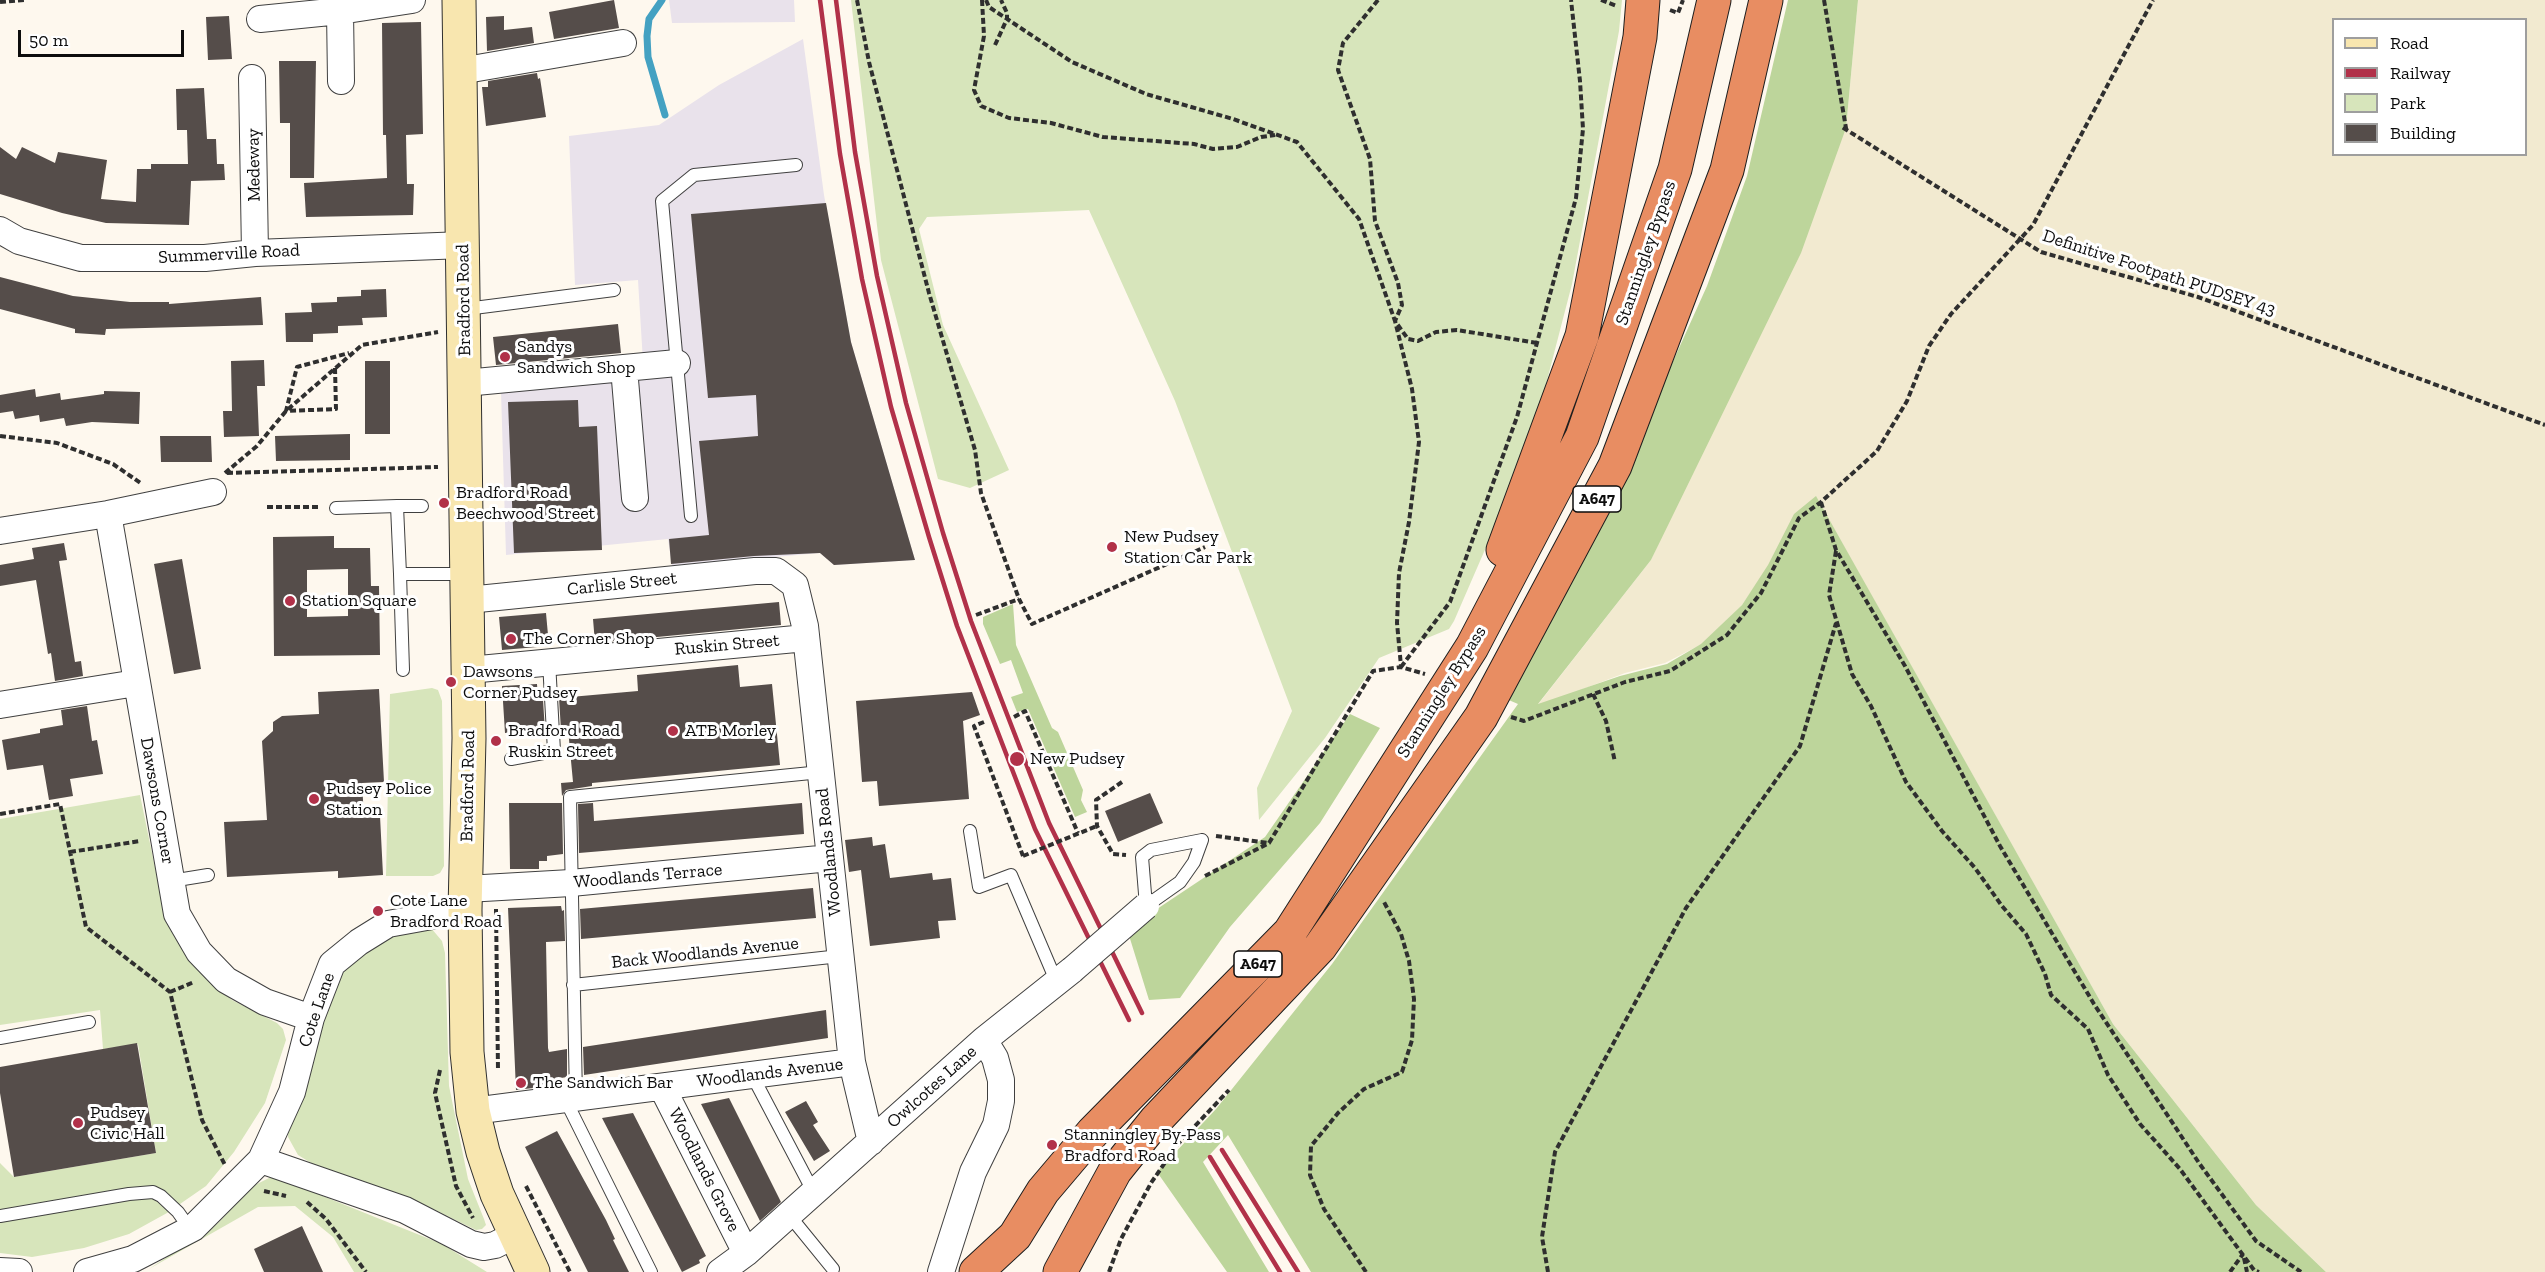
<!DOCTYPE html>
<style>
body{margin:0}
#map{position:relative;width:2545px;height:1272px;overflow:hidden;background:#fef8ee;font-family:"Zilla Slab",serif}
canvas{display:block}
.legend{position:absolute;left:2332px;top:18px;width:195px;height:138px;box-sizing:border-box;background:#fff;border:2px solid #9e9e9e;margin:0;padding:8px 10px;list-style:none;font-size:18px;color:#0d0d0d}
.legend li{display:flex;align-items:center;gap:12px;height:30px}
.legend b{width:30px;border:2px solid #9e9e9e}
.scale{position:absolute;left:18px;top:30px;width:166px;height:27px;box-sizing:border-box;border:3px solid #0d0d0d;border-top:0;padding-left:8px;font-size:18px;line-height:21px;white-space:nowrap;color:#0d0d0d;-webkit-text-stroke:4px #fff;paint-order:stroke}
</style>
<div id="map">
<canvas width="2545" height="1272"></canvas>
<ul class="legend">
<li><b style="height:8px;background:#f8e6af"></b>Road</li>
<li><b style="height:8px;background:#b13149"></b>Railway</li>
<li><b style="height:16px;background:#d7e5bb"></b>Park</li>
<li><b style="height:16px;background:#554d4a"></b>Building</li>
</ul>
<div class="scale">50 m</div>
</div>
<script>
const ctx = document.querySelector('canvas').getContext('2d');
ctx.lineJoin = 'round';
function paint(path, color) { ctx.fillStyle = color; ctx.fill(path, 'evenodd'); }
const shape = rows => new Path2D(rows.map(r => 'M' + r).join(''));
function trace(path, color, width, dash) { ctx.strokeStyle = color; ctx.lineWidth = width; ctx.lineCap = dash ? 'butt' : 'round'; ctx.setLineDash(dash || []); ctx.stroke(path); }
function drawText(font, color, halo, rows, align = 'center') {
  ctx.font = font + ' "Zilla Slab",serif'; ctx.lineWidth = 6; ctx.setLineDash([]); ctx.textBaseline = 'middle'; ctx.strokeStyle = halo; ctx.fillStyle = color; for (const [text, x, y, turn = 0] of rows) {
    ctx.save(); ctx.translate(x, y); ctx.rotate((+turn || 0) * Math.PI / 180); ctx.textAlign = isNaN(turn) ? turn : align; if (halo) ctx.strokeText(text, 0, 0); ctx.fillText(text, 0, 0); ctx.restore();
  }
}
paint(shape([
 [669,0,794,0,795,22,672,23],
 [803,39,824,195,851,342,915,560,834,565,820,553,672,566,668,539,506,555,501,392,643,362,638,280,575,285,569,136,659,125,719,85]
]), '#e9e2eb');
paint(shape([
 [1858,0,2545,0,2545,1272,2326,1272,2256,1205,2113,1024,1816,497,1742,605,1702,644,1665,663,1625,673,1536,707,1651,560,1846,128],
 [2334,20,2526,20,2526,154,2334,154]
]), '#f2ead0');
paint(shape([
 [851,0,1622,0,1619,31,1572,284,1530,446,1454,621,1449,629,1379,658,1325,738,1259,820,1257,788,1292,711,1175,401,1089,210,927,217,919,229,943,325,1009,470,970,488,938,479,881,260],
 [432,688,438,690,442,701,444,866,440,873,433,876,386,876,390,694],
 [140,795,165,916,181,948,205,975,232,1000,277,1023,283,1029,286,1040,265,1103,234,1152,206,1186,167,1213,129,1234,84,1248,32,1257,0,1253,0,1163,14,1177,156,1153,138,1044,103,1049,100,1010,0,1025,0,819],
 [431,928,442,941,445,953,449,1086,468,1179,484,1219,486,1225,482,1229,476,1230,435,1210,316,1166,298,1155,288,1137,287,1123,326,1004,338,978,354,959,396,932],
 [273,1176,442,1244,487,1272,354,1272,333,1237,295,1206,258,1207,149,1269,218,1223,253,1186]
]), '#d7e5bb');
paint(shape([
 [1788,0,1858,0,1846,128,1801,253,1651,560,1538,704,1620,676,1667,664,1701,644,1742,605,1768,565,1794,514,1816,496,2113,1024,2256,1205,2326,1272,1311,1272,1228,1135,1203,1162,1269,1272,1227,1272,1157,1172,1216,1109,1332,964,1518,704,1504,698,1633,450,1707,286,1747,176],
 [1013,604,1016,645,1052,728,1058,732,1083,790,1081,800,1087,812,1075,817,1028,709,1017,712,1011,697,1023,693,1011,660,1000,664,983,624,983,617],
 [1350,714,1380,728,1320,823,1230,927,1180,998,1149,1000,1127,929,1265,837]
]), '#bdd59b');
trace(shape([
 [662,0,649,19,647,36,648,57,665,115]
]), '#44a1c2', 7);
paint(shape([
 [614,0,619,28,554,39,549,12],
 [229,16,232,59,208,60,206,17],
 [504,16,504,30,532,27,534,43,487,51,486,17],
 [421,22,423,134,406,135,407,184,414,184,413,215,306,217,304,183,387,178,386,135,383,135,382,23],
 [279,61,316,61,314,178,290,178,290,123,280,123],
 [537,73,538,79,540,78,546,117,486,126,482,87,488,87,488,81],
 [204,88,207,139,216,139,217,164,224,164,225,180,191,181,189,225,106,223,62,213,0,194,0,147,16,159,22,147,55,163,58,152,107,160,101,199,136,202,137,169,151,169,151,164,188,164,187,130,177,130,176,89],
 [826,203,851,342,915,560,834,565,820,553,754,556,671,564,669,539,709,535,699,441,758,436,756,395,708,398,691,214],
 [0,277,73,296,130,302,169,302,169,304,261,297,263,325,106,329,105,335,75,333,75,329,0,309],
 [386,289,387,317,362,318,363,325,338,326,338,333,313,334,313,342,286,342,285,313,312,312,311,303,337,302,337,297,361,296,361,290],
 [618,324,621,353,496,365,493,337],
 [264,360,265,386,257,386,259,436,224,437,223,411,232,411,231,361],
 [365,361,390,361,390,434,365,434],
 [35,389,36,397,60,393,61,400,104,394,104,391,140,392,139,424,92,422,66,426,64,418,40,422,39,415,15,419,13,411,0,413,0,395],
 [578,400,579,427,597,426,602,550,514,553,508,402],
 [350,434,350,460,276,461,275,436],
 [160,436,211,436,212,462,161,462],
 [334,536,334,548,370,548,371,586,379,586,380,655,274,656,273,537],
 [348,569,348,616,307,617,307,570],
 [64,543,67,560,59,561,75,662,81,661,83,676,55,681,51,653,48,654,36,580,0,586,0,565,34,559,32,548],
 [182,559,201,669,174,674,154,564],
 [779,602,781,625,595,643,593,619],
 [546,613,549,646,502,650,499,617],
 [738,665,740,687,772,684,780,765,592,783,592,786,566,790,562,796,561,783,573,782,568,729,561,730,559,698,638,691,637,675],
 [537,684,538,700,543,700,545,731,505,733,502,686],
 [379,689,384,782,362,783,364,817,380,816,383,875,338,878,338,871,227,877,224,822,267,820,262,741,273,731,273,722,282,716,319,714,318,692],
 [972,692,980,715,963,721,969,799,879,806,877,781,862,782,856,701],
 [87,706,92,741,97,740,103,774,70,779,73,796,49,800,43,765,7,770,2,740,40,733,40,729,63,725,61,710],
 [1150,793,1163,823,1118,842,1105,811],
 [509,803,562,803,563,854,547,856,547,861,539,861,539,869,510,869],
 [593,803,594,821,802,803,804,834,579,853,578,804],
 [872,837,873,846,885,844,890,878,932,873,933,880,951,878,956,920,938,921,940,938,870,946,861,870,849,872,845,840],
 [813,888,816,918,581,939,580,909],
 [561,906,562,911,564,910,565,941,546,942,548,1048,549,1052,567,1049,567,1077,549,1080,550,1086,516,1090,508,908],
 [826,1010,828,1038,584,1075,583,1047],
 [137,1043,156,1153,14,1177,0,1093,0,1067],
 [729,1098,781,1202,760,1221,701,1104],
 [806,1101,818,1122,813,1125,830,1151,814,1161,785,1112],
 [633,1113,706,1256,699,1260,700,1263,682,1272,602,1118],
 [557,1131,606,1220,615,1239,613,1240,629,1272,588,1272,525,1147],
 [302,1226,323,1272,264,1272,254,1249]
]), '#554d4a');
const lane = shape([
 [466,309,614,290],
 [397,506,422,506],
 [336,508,397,506,400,574],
 [691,516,662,201,694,175,796,165],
 [403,670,400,574,467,574],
 [511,759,554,751,549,662],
 [970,831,979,887,1011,875,1057,983],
 [1202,840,1194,862,1180,882,1146,906,1142,857,1151,850,1202,840],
 [171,881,208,875],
 [573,985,840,956],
 [0,1038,89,1022],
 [752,1075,814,1193],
 [576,1097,570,797,821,772],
 [565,1099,651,1272],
 [789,1215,833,1269],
 [0,1216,129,1194,153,1192,161,1196,178,1212,190,1229]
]);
const street = shape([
 [340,11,341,81],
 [260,19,340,11,412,0],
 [460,71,623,43],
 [252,78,255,253],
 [0,230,19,241,81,258,205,258,255,253,464,245],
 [624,368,635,498],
 [465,383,677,363],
 [108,514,177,914,199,952,226,980,265,1002,311,1018],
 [0,531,108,514,213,492],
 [468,600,755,571,776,571,795,585,805,626,852,1062,871,1142],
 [469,670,806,638],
 [0,705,136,683],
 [466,889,571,883,830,858],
 [662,1087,746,1253],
 [473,1111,852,1062],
 [261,1160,405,1210,471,1244,484,1247,495,1245,515,1235],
 [0,1271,19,1272],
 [87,1272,133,1259,193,1228,261,1160,292,1092,311,1018,332,964,359,942,388,924,465,910],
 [720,1272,746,1253,984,1040,1072,970],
 [941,1272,973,1172,996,1125,1001,1101,1001,1080,995,1058,984,1040]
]);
const secondary = shape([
 [459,0,469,738,465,910,467,1052,473,1111,483,1152,497,1194,533,1272]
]);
const highway = shape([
 [1503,550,1582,336,1640,37,1643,0],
 [976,1272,1015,1236,1043,1191,1093,1132,1290,932,1472,647,1582,437,1675,169,1714,0],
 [1060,1272,1115,1171,1156,1120,1320,947,1481,717,1615,466,1727,170,1766,0]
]);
trace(lane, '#404040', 14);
trace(street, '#404040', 28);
trace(secondary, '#2f2f2f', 35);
trace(highway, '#1e1e1e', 35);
trace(shape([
 [857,0,869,62,929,293,975,450,981,493,1019,599,1032,624,1205,547],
 [982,0,984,36,974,90,981,106,1009,118,1051,123,1103,137,1194,144,1213,149,1237,147,1261,137,1275,135],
 [986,0,989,7,1072,62,1146,94,1233,119,1297,142,1359,219,1395,321,1408,339,1418,341,1436,332,1457,330,1537,343],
 [1378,0,1343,43,1338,70,1370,159,1375,221,1398,283,1402,305,1395,321,1412,389,1419,442,1409,522,1399,573,1397,623,1401,666],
 [1601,0,1617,6],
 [1824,0,1846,128,1842,127,2041,252,2198,297,2545,425],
 [0,2,24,0],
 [1670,10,1678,13,1683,0],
 [995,45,1007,19,1007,13,1001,0],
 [335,368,336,409,286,411,297,367,349,353],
 [0,436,57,443,113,464,142,484],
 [225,473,257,446,286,411,362,345,438,332],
 [227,473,438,467],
 [1821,502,1836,550,1905,666,2000,846,2094,1004,2199,1163,2256,1241,2301,1272],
 [267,507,320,507],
 [1836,551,1829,595,1852,674,1871,706,1906,782,1942,831,1975,868,2002,906,2026,934,2045,974,2051,995,2088,1029,2108,1075,2140,1124,2180,1169,2254,1270,2259,1272],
 [976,615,1019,599],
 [1401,667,1450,602,1517,417,1576,198,1583,129,1580,81,1571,0],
 [1593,694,1606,721,1615,762],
 [1014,717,1025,711,1078,833],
 [1511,717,1524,721,1625,682,1670,671,1727,635,1761,593,1799,518,1821,502,1877,451,1907,401,1929,346,1951,314,2033,225,2153,0],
 [984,722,974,726,1023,856],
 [1122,782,1096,800,1097,826,1113,854,1126,855],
 [0,814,60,804,86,927,170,992,202,1120,225,1165],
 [1216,836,1268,843],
 [70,852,140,841],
 [1205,876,1269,843,1373,671,1401,667,1425,674],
 [496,909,498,1070],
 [170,992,194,982],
 [440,1070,435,1093,456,1186,473,1218],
 [526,1186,570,1272],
 [264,1191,286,1196],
 [307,1202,326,1219,366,1272],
 [2244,1258,2247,1272],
 [1109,1272,1121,1239,1151,1183,1177,1145,1229,1090],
 [1366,1272,1324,1209,1310,1175,1311,1146,1338,1113,1364,1089,1402,1072,1412,1040,1414,999,1409,961,1401,934,1384,902],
 [1548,1272,1542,1237,1555,1152,1686,908,1800,746,1836,623],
 [2230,1272,2243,1254]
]), '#2f2f2f', 4, [6, 3]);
trace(lane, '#fff', 12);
trace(street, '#fff', 26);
trace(secondary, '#f8e6af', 33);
trace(highway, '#e88d62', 33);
trace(shape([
 [820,0,840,154,862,279,891,407,929,537,957,626,1035,829,1129,1020],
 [836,0,855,152,877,276,906,403,943,533,971,621,1049,823,1142,1013],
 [1222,1150,1298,1272],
 [1210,1157,1280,1272]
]), '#b13149', 4.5);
const streetBridge = shape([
 [1072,970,1146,906]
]);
trace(streetBridge, '#404040', 28, []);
trace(shape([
 [1023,856,1097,826]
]), '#2f2f2f', 4, [6, 3]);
trace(streetBridge, '#fff', 26);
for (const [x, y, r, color] of [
 [505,357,6,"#b13149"],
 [444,503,6,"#b13149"],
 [1112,547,6,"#b13149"],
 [290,601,6,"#b13149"],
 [511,639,6,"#b13149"],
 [451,682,6,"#b13149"],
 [673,731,6,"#b13149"],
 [496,741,6,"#b13149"],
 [1017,759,8,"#b13149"],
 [314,799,6,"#b13149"],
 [378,911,6,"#b13149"],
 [521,1083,6,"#b13149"],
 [78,1123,6,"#b13149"],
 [1052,1145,6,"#b13149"]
]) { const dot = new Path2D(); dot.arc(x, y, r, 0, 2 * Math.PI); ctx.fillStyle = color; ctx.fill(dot); trace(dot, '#fff', 2); }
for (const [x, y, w] of [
 [1597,499,48],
 [1258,964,48]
]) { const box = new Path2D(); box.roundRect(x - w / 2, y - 13, w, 26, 4.5); ctx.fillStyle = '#fff'; ctx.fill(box); trace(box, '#0d0d0d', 1.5); }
drawText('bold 16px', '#0d0d0d', null, [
 ["A647",1597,499],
 ["A647",1258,964]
]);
drawText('18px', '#0d0d0d', '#fff', [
 ["Medeway",254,165,-91],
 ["Stanningley Bypass",1646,253,-71],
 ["Summerville Road",229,254,-3],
 ["Definitive Footpath PUDSEY 43",2159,273,18],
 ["Bradford Road",464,300,-91],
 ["Carlisle Street",622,584,-6],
 ["Ruskin Street",727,645,-5],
 ["Stanningley Bypass",1442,692,-58],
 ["Bradford Road",468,786,-89],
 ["Dawsons Corner",157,801,80],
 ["Woodlands Road",829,852,-96],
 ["Woodlands Terrace",648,876,-5],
 ["Back Woodlands Avenue",705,953,-6],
 ["Cote Lane",317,1010,-71],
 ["Woodlands Avenue",770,1073,-7],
 ["Owlcotes Lane",932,1087,-42],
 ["Woodlands Grove",704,1170,63]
]);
drawText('18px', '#0d0d0d', '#fff', [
 ["Sandys",517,347],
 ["Sandwich Shop",517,368],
 ["Bradford Road",456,493],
 ["Beechwood Street",456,514],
 ["New Pudsey",1124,537],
 ["Station Car Park",1124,558],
 ["Station Square",302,601],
 ["The Corner Shop",523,639],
 ["Dawsons",463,672],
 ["Corner Pudsey",463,693],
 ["Bradford Road",508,731],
 ["Ruskin Street",508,752],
 ["ATB Morley",685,731],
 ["New Pudsey",1030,759],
 ["Pudsey Police",326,789],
 ["Station",326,810],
 ["Cote Lane",390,901],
 ["Bradford Road",390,922],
 ["The Sandwich Bar",533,1083],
 ["Pudsey",90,1113],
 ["Civic Hall",90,1134],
 ["Stanningley By-Pass",1064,1135],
 ["Bradford Road",1064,1156]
], 'left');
</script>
